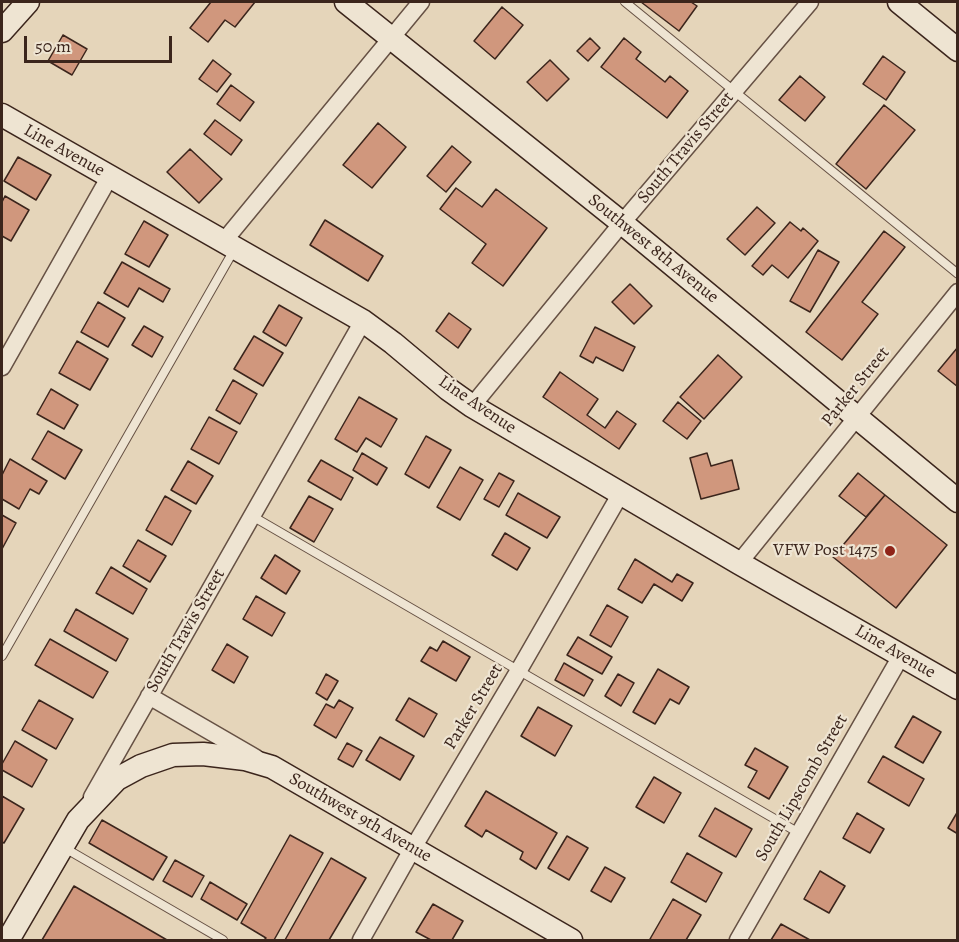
<!DOCTYPE html>
<style>
body{margin:0}
#map{position:relative;width:959px;height:942px;overflow:hidden;background:#e5d5ba;font-family:Alegreya,serif}
canvas{display:block}
.frame{position:absolute;inset:0;border:3px solid #3b251c;pointer-events:none}
.scale{position:absolute;left:24px;top:36px;width:148px;height:27px;box-sizing:border-box;border:3px solid #3b251c;border-top:0;padding-left:8px;font-size:18px;line-height:21px;white-space:nowrap;color:#3b251c;-webkit-text-stroke:4px #eee4d2;paint-order:stroke}
</style>
<div id="map">
<canvas width="959" height="942"></canvas>
<div class="frame"></div>
<div class="scale">50 m</div>
</div>
<script>
const ctx = document.querySelector('canvas').getContext('2d');
ctx.lineJoin = 'round';
function paint(path, color) { ctx.fillStyle = color; ctx.fill(path, 'evenodd'); }
const shape = rows => new Path2D(rows.map(r => 'M' + r).join(''));
function trace(path, color, width, dash) { ctx.strokeStyle = color; ctx.lineWidth = width; ctx.lineCap = dash ? 'butt' : 'round'; ctx.setLineDash(dash || []); ctx.stroke(path); }
function drawText(font, color, halo, rows, align = 'center') {
  ctx.font = font + ' Alegreya,serif'; ctx.lineWidth = 4.5; ctx.setLineDash([]); ctx.textBaseline = 'middle'; ctx.strokeStyle = halo; ctx.fillStyle = color; for (const [text, x, y, turn = 0] of rows) {
    ctx.save(); ctx.translate(x, y); ctx.rotate((+turn || 0) * Math.PI / 180); ctx.textAlign = isNaN(turn) ? turn : align; if (halo) ctx.strokeText(text, 0, 0); ctx.fillText(text, 0, 0); ctx.restore();
  }
}
const building = shape([
 [211,2,255,2,235,27,225,20,208,42,190,28,211,2],
 [641,2,691,2,697,6,679,31,641,2],
 [502,7,523,25,495,59,474,41,502,7],
 [63,35,87,49,72,75,48,61,63,35],
 [590,38,600,48,588,61,577,51,590,38],
 [624,38,641,52,636,59,665,82,670,76,688,91,667,118,601,67,624,38],
 [883,56,905,72,886,100,863,84,883,56],
 [213,60,231,74,217,92,199,79,213,60],
 [550,60,569,79,547,101,527,82,550,60],
 [800,76,825,97,805,121,779,100,800,76],
 [231,85,254,102,240,121,217,104,231,85],
 [884,105,915,130,866,189,836,164,884,105],
 [215,120,242,140,231,155,204,134,215,120],
 [378,123,406,147,372,188,343,165,378,123],
 [452,146,471,162,446,192,427,176,452,146],
 [190,149,222,179,199,203,167,172,190,149],
 [18,157,51,175,36,200,4,181,18,157],
 [456,188,482,207,496,189,547,228,503,286,472,263,486,244,440,209,456,188],
 [5,196,29,210,11,241,2,236,2,202,5,196],
 [757,207,775,223,745,255,727,239,757,207],
 [325,220,383,256,368,281,310,245,325,220],
 [144,221,168,235,149,267,125,254,144,221],
 [790,222,801,231,803,228,818,241,788,278,772,265,763,275,752,266,790,222],
 [884,231,905,247,862,302,878,314,842,360,806,332,884,231],
 [818,250,839,262,810,312,790,301,818,250],
 [122,262,170,289,163,302,139,288,128,307,104,293,122,262],
 [630,284,652,306,634,324,612,302,630,284],
 [98,302,125,318,108,347,81,332,98,302],
 [279,305,302,318,286,346,263,332,279,305],
 [449,313,471,329,458,348,436,331,449,313],
 [144,326,163,337,152,357,132,345,144,326],
 [595,327,635,347,623,371,596,357,593,363,580,356,595,327],
 [254,336,283,353,263,386,234,369,254,336],
 [77,341,108,359,90,390,59,373,77,341],
 [958,347,958,387,938,371,958,347],
 [718,355,742,377,704,419,680,397,718,355],
 [560,372,598,399,587,415,605,428,617,411,636,424,619,449,543,397,560,372],
 [233,380,257,394,240,424,216,410,233,380],
 [51,389,78,405,64,429,37,414,51,389],
 [359,397,397,419,381,447,366,438,357,452,335,439,359,397],
 [678,402,701,421,687,439,663,421,678,402],
 [209,417,237,432,219,464,191,449,209,417],
 [48,431,82,450,65,479,32,459,48,431],
 [426,436,451,450,429,488,405,474,426,436],
 [362,453,387,468,377,485,353,470,362,453],
 [707,453,711,466,732,460,739,489,701,499,690,458,707,453],
 [10,459,47,481,39,494,30,489,19,509,2,499,2,475,10,459],
 [321,460,353,478,341,500,308,481,321,460],
 [188,461,213,476,196,504,171,490,188,461],
 [460,467,483,480,460,520,437,507,460,467],
 [499,473,514,481,499,507,484,499,499,473],
 [858,473,885,495,866,517,839,496,858,473],
 [518,493,560,517,547,538,506,515,518,493],
 [885,495,947,545,896,608,833,557,885,495],
 [165,496,191,511,172,545,146,530,165,496],
 [309,496,333,509,314,542,290,528,309,496],
 [2,515,16,523,2,549,2,515],
 [505,533,530,548,517,570,492,555,505,533],
 [138,540,166,556,150,582,123,566,138,540],
 [275,555,300,571,286,594,261,578,275,555],
 [635,559,672,582,677,574,693,583,682,601,654,584,642,603,618,589,635,559],
 [111,567,147,589,133,614,96,593,111,567],
 [256,596,285,613,272,636,243,619,256,596],
 [607,605,628,617,611,647,590,635,607,605],
 [76,609,128,639,116,661,64,631,76,609],
 [578,637,612,657,602,674,567,655,578,637],
 [50,639,108,672,93,698,35,665,50,639],
 [443,641,470,657,456,681,421,661,430,647,437,651,443,641],
 [227,644,248,657,234,683,212,670,227,644],
 [564,663,593,680,584,696,555,680,564,663],
 [658,669,689,687,679,704,670,699,655,724,633,712,658,669],
 [326,674,338,681,327,700,316,693,326,674],
 [618,674,634,683,621,706,605,696,618,674],
 [409,698,437,714,424,737,396,720,409,698],
 [39,700,73,719,56,749,22,730,39,700],
 [339,700,353,708,336,738,314,725,326,704,334,708,339,700],
 [538,707,572,726,555,756,521,736,538,707],
 [913,716,941,732,923,763,895,747,913,716],
 [380,737,414,756,400,780,366,760,380,737],
 [15,741,47,760,32,787,2,770,2,764,15,741],
 [347,743,362,751,353,767,338,759,347,743],
 [755,748,788,767,769,799,748,787,757,771,745,765,755,748],
 [883,756,924,779,909,806,868,782,883,756],
 [654,777,681,793,664,823,636,807,654,777],
 [486,791,557,833,536,869,520,859,523,852,486,830,482,837,465,826,486,791],
 [2,796,24,809,4,843,2,842,2,796],
 [715,808,752,829,736,857,699,836,715,808],
 [958,811,958,834,948,828,958,811],
 [857,813,884,829,870,853,843,838,857,813],
 [102,820,167,857,153,880,89,843,102,820],
 [290,835,323,853,274,940,264,940,266,938,241,923,290,835],
 [567,836,588,848,569,880,548,868,567,836],
 [687,853,722,873,706,902,671,882,687,853],
 [331,858,366,878,329,940,285,940,331,858],
 [175,860,204,876,192,897,163,881,175,860],
 [605,867,625,878,611,902,591,891,605,867],
 [820,871,845,886,829,913,804,899,820,871],
 [210,882,247,904,237,920,201,899,210,882],
 [74,886,167,940,42,940,74,886],
 [673,899,701,915,686,940,652,940,650,939,673,899],
 [433,904,463,921,452,940,431,940,416,932,433,904],
 [781,924,810,940,771,940,781,924]
]);
paint(building, '#d0977d');
trace(building, '#3b251c', 1.5);
const lane = shape([
 [625,2,958,274],
 [252,516,799,833],
 [2,656,234,250],
 [63,847,223,940]
]);
const street = shape([
 [224,241,421,2],
 [2,367,110,176],
 [472,406,622,223,810,2],
 [739,563,958,292],
 [149,696,256,758],
 [92,797,363,321],
 [361,940,413,848,519,670,621,493],
 [738,940,901,656]
]);
const secondary = shape([
 [346,2,622,223,958,501],
 [899,2,958,50],
 [2,31,28,2],
 [2,115,363,321,393,343,448,389,472,406,739,563,958,688],
 [8,940,78,820,117,779,141,766,173,755,203,754,245,759,272,767,571,940]
]);
trace(lane, '#665144', 10);
trace(street, '#665144', 19);
trace(secondary, '#3b251c', 25);
trace(lane, '#eee4d2', 8);
trace(street, '#eee4d2', 16);
trace(secondary, '#eee4d2', 22);
for (const [x, y, r, color] of [
 [890,551,6,"#8f2418"]
]) { const dot = new Path2D(); dot.arc(x, y, r, 0, 2 * Math.PI); ctx.fillStyle = color; ctx.fill(dot); trace(dot, '#eee4d2', 2); }
drawText('18px', '#3b251c', '#eee4d2', [
 ["South Travis Street",686,148,-50],
 ["Line Avenue",64,151,29],
 ["Southwest 8th Avenue",653,249,39],
 ["Parker Street",856,387,-51],
 ["Line Avenue",477,405,34],
 ["South Travis Street",186,631,-60],
 ["Line Avenue",895,652,30],
 ["Parker Street",474,707,-59],
 ["South Lipscomb Street",802,788,-60],
 ["Southwest 9th Avenue",360,818,30]
]);
drawText('18px', '#3b251c', '#eee4d2', [
 ["VFW Post 1475",878,551]
], 'right');
</script>
